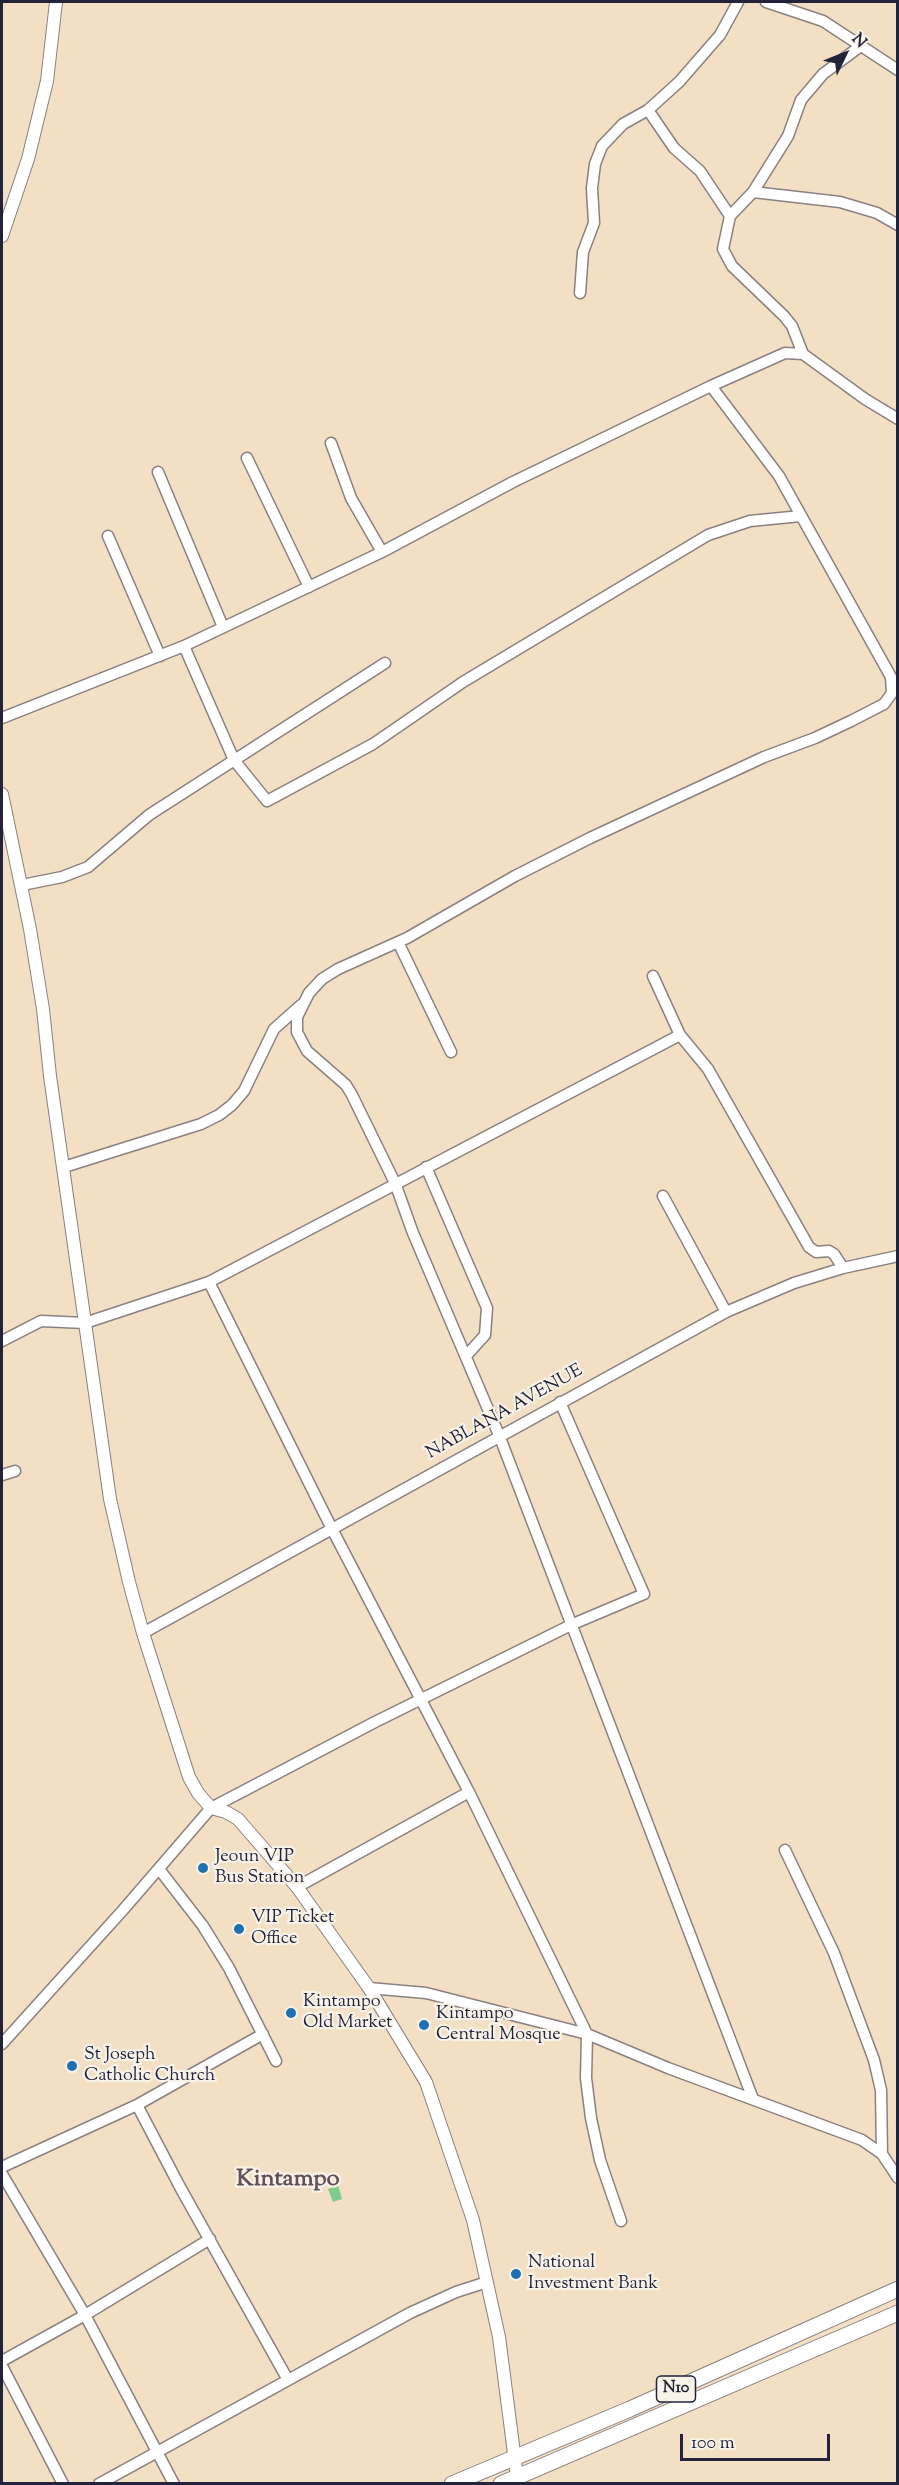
<!DOCTYPE html>
<style>
body{margin:0}
#map{position:relative;width:899px;height:2485px;overflow:hidden;background:#f3dfc4;font-family:"Sorts Mill Goudy",serif}
canvas{display:block}
.frame{position:absolute;inset:0;border:3px solid #22223b;pointer-events:none}
.north{position:absolute;left:815px;top:24px;width:60px;height:60px;-webkit-text-stroke:4px #f7f3e8;paint-order:stroke;rotate:47deg;font-size:16px;font-weight:700;line-height:24px;text-align:center;color:#22223b}
.north::after{content:'';display:block;margin:auto;width:21px;height:27px;background:#22223b;clip-path:polygon(50% 0,100% 100%,50% 72%,0 100%)}
.scale{position:absolute;left:680px;top:2434px;width:150px;height:27px;box-sizing:border-box;border:3px solid #22223b;border-top:0;padding-left:8px;font-size:18px;line-height:21px;white-space:nowrap;color:#22223b;-webkit-text-stroke:4px #f7f3e8;paint-order:stroke}
</style>
<div id="map">
<canvas width="899" height="2485"></canvas>
<div class="frame"></div>
<div class="north">N</div>
<div class="scale">100 m</div>
</div>
<script>
const ctx = document.querySelector('canvas').getContext('2d');
ctx.lineJoin = 'round';
function paint(path, color) { ctx.fillStyle = color; ctx.fill(path, 'evenodd'); }
const shape = rows => new Path2D(rows.map(r => 'M' + r).join(''));
function trace(path, color, width, dash) { ctx.strokeStyle = color; ctx.lineWidth = width; ctx.lineCap = dash ? 'butt' : 'round'; ctx.setLineDash(dash || []); ctx.stroke(path); }
function drawText(font, color, halo, rows, align = 'center') {
  ctx.font = font + ' "Sorts Mill Goudy",serif'; ctx.lineWidth = 4.5; ctx.setLineDash([]); ctx.textBaseline = 'middle'; ctx.strokeStyle = halo; ctx.fillStyle = color; for (const [text, x, y, turn = 0] of rows) {
    ctx.save(); ctx.translate(x, y); ctx.rotate((+turn || 0) * Math.PI / 180); ctx.textAlign = isNaN(turn) ? turn : align; if (halo) ctx.strokeText(text, 0, 0); ctx.fillText(text, 0, 0); ctx.restore();
  }
}
paint(shape([
 [338,2185,342,2199,333,2202,328,2189]
]), '#7ecb8b');
const minor = shape([
 [766,2,823,21,898,70],
 [648,110,674,148,700,171,730,216,723,249,732,266,784,316,792,326,803,354],
 [753,192,840,202,877,213,898,225],
 [730,216,753,192,788,136,801,100,823,74,862,45],
 [580,293,583,252,594,223,592,188,595,164,602,146,623,124,648,110,679,82,720,35,738,2],
 [711,386,779,476,891,677,892,693,884,704,851,721,815,738,764,757,590,838,515,876,407,938,338,969,322,979,309,993,297,1017,297,1032,307,1051,346,1085,352,1095,395,1183,413,1233,499,1435,753,2099],
 [331,443,351,498,382,552],
 [247,458,309,587],
 [158,472,223,627],
 [108,536,160,656],
 [184,646,234,760,267,801,373,744,463,682,708,535,750,521,801,516],
 [2,718,184,646,382,552,513,482,711,386,785,353,803,354,865,399,898,419],
 [22,885,62,877,88,867,149,815,385,663],
 [398,942,451,1052],
 [653,976,680,1035],
 [64,1167,201,1124,219,1115,232,1105,244,1091,274,1029,301,1005],
 [426,1167,487,1308,485,1335,466,1356],
 [663,1196,726,1312],
 [209,1282,331,1527,469,1792,587,2034,586,2078,591,2118,600,2160,621,2221],
 [2,1341,41,1321,85,1323,209,1282,680,1035,708,1069,809,1247,816,1252,829,1251,834,1254,843,1268],
 [2,1475,15,1471],
 [143,1633,726,1312,794,1283,843,1268,898,1256],
 [785,1850,834,1953,874,2060,881,2090,882,2154],
 [159,1869,203,1926,229,1968,276,2061],
 [297,1887,469,1792],
 [369,1988,426,1993,587,2034,668,2068,862,2140,882,2154,898,2178],
 [2,2044,123,1910,211,1808,375,1722,573,1624,644,1594,560,1402],
 [137,2105,180,2187,288,2380],
 [2,2167,137,2105,263,2034],
 [2,2174,85,2315,174,2484],
 [2,2361,85,2315,210,2239],
 [2,2366,63,2484],
 [99,2484,410,2313,456,2292,487,2282]
]);
const major = shape([
 [2,236,28,159,47,81,56,2],
 [2,794,30,929,43,1009,50,1076,110,1499,129,1582,143,1633,189,1777,198,1793,211,1808,226,1812,238,1819,297,1887,369,1988,426,2082,473,2220,499,2337,518,2484]
]);
const highway = shape([
 [452,2484,630,2409,898,2289],
 [501,2484,898,2313]
]);
trace(minor, '#8a8080', 13);
trace(major, '#8a8080', 14);
trace(highway, '#8a8080', 17);
trace(minor, '#fff', 10);
trace(major, '#fff', 12);
trace(highway, '#fff', 15);
for (const [x, y, r, color] of [
 [203,1868,6,"#1f6fb2"],
 [239,1929,6,"#1f6fb2"],
 [291,2013,6,"#1f6fb2"],
 [424,2025,6,"#1f6fb2"],
 [72,2066,6,"#1f6fb2"],
 [516,2274,6,"#1f6fb2"]
]) { const dot = new Path2D(); dot.arc(x, y, r, 0, 2 * Math.PI); ctx.fillStyle = color; ctx.fill(dot); trace(dot, '#f7f3e8', 2); }
for (const [x, y, w] of [
 [676,2389,39]
]) { const box = new Path2D(); box.roundRect(x - w / 2, y - 13, w, 26, 4.5); ctx.fillStyle = '#f7f3e8'; ctx.fill(box); trace(box, '#22223b', 1.5); }
drawText('bold 16px', '#22223b', null, [
 ["N10",676,2389]
]);
drawText('18px', '#22223b', '#f7f3e8', [
 ["NABLANA AVENUE",505,1413,-29]
]);
drawText('18px', '#22223b', '#f7f3e8', [
 ["Jeoun VIP",215,1858],
 ["Bus Station",215,1879],
 ["VIP Ticket",251,1919],
 ["Office",251,1940],
 ["Kintampo",303,2003],
 ["Old Market",303,2024],
 ["Kintampo",436,2015],
 ["Central Mosque",436,2036],
 ["St Joseph",84,2056],
 ["Catholic Church",84,2077],
 ["National",528,2264],
 ["Investment Bank",528,2285]
], 'left');
drawText('bold 24px', '#644e5a', '#f7f3e8', [
 ["Kintampo",288,2181]
]);
</script>
